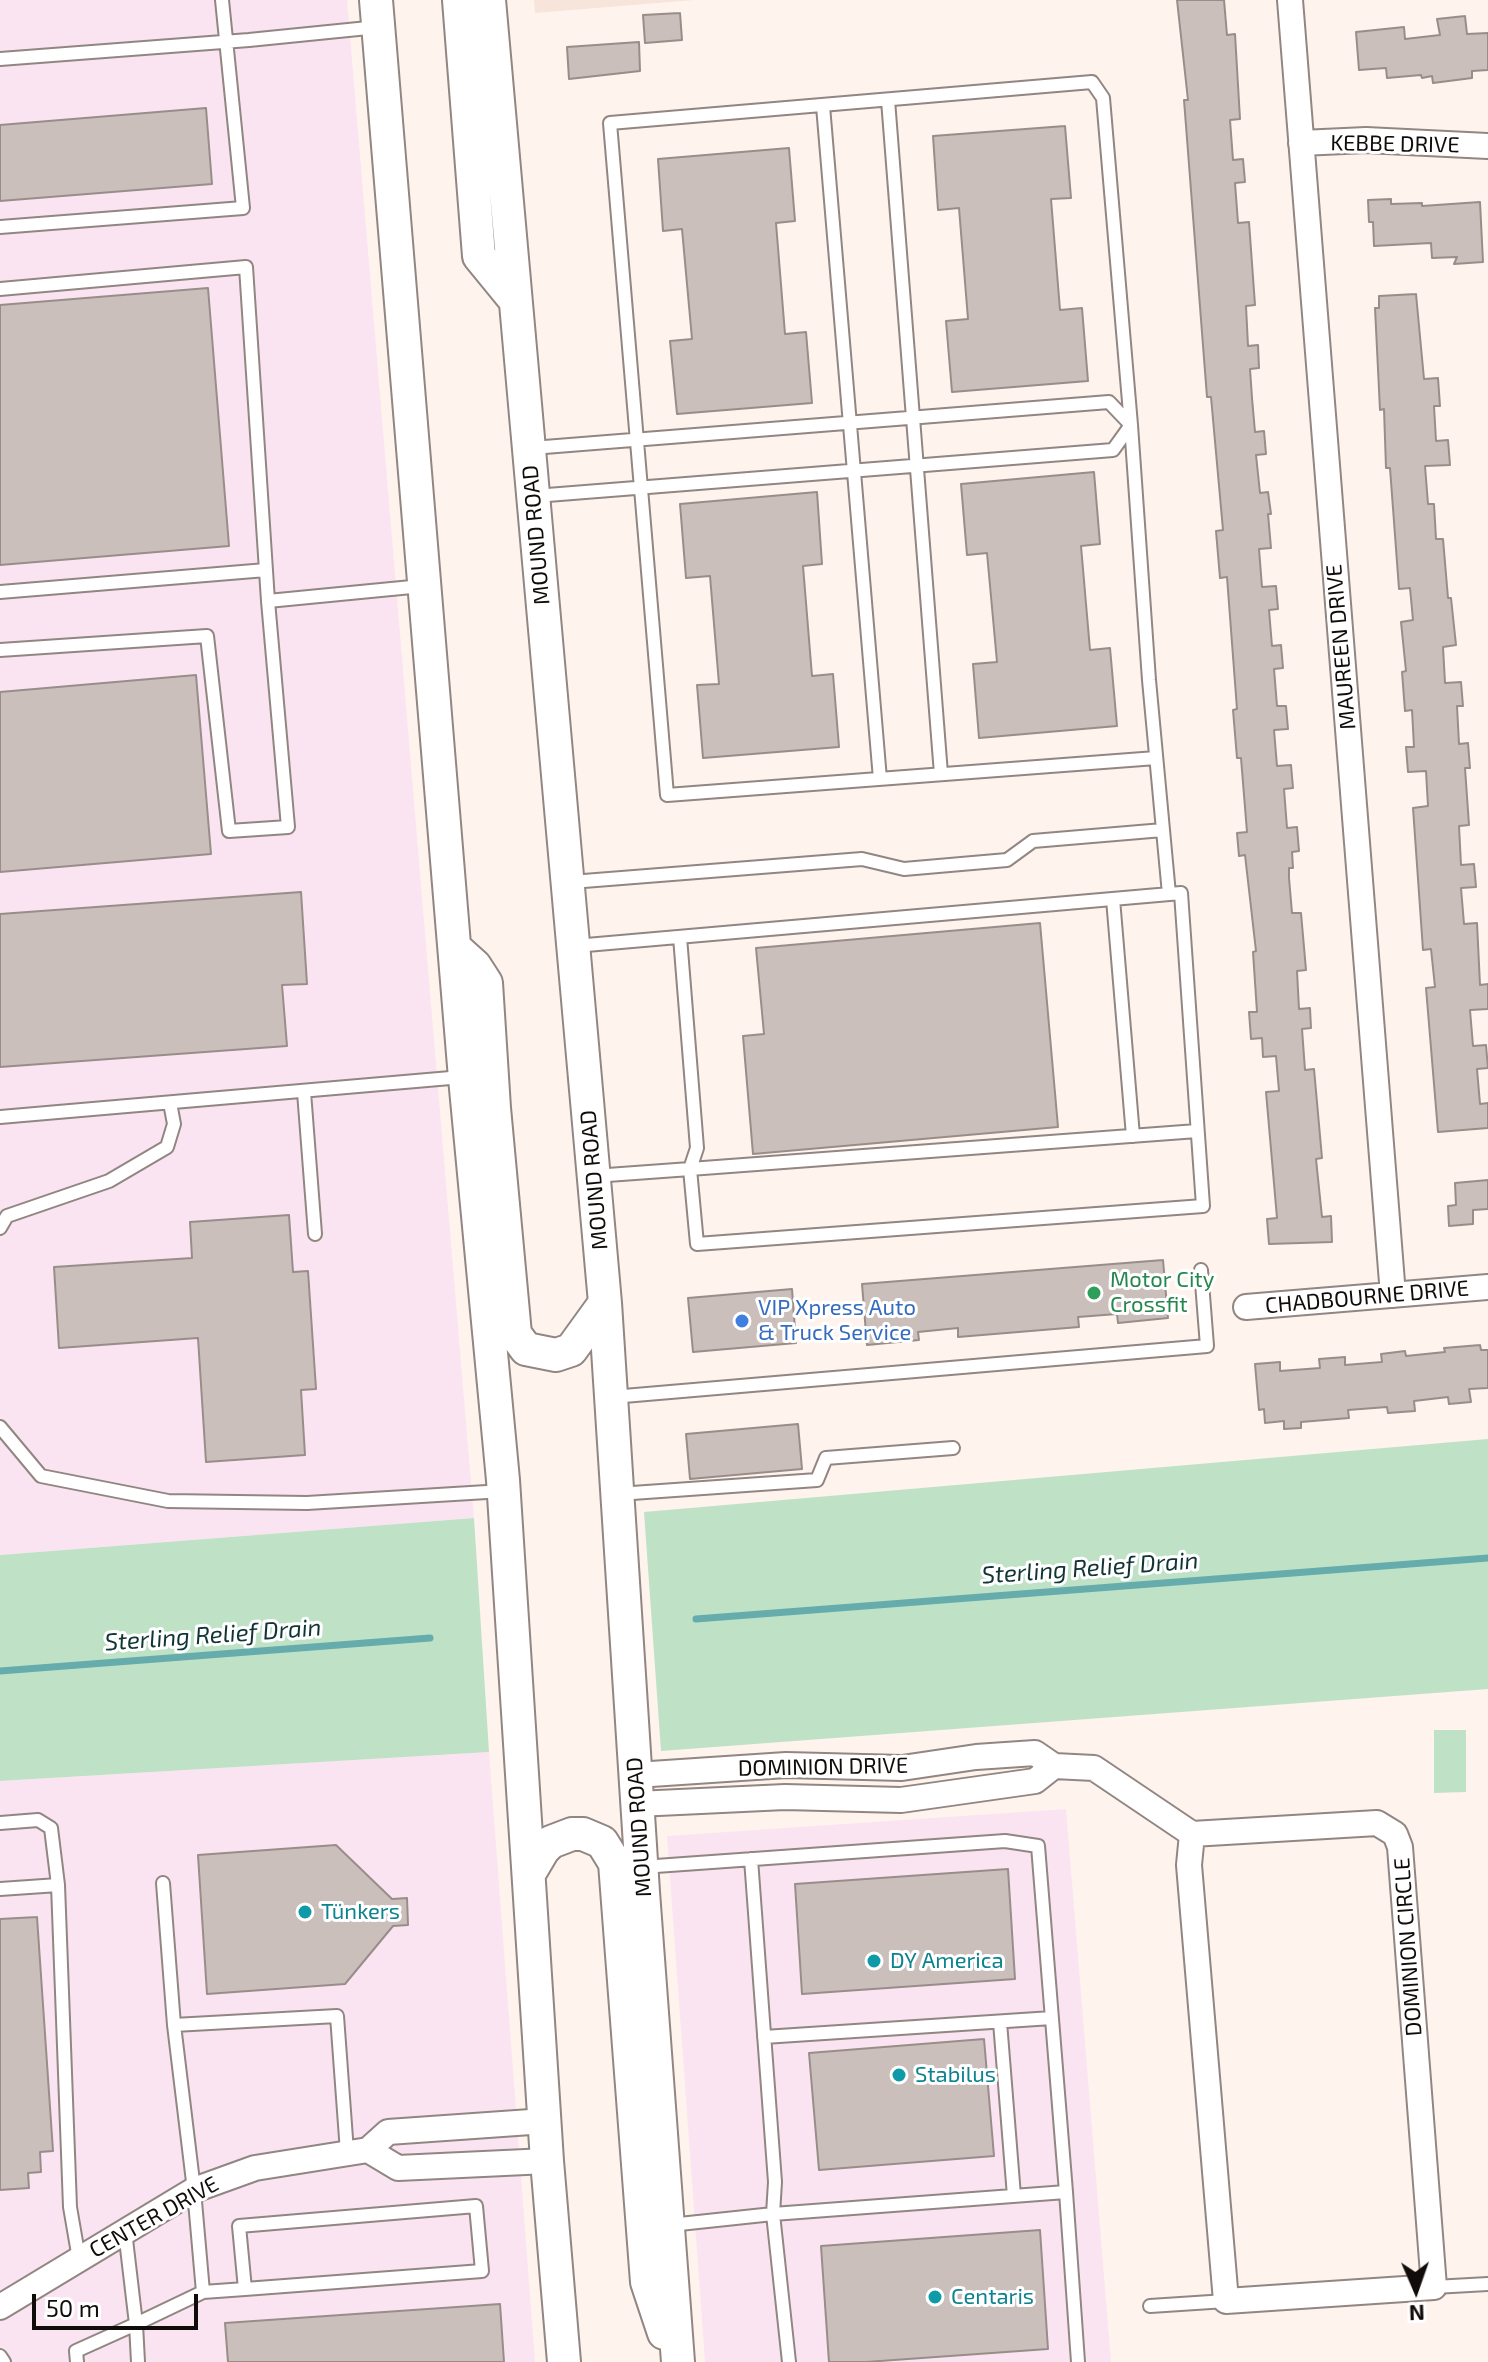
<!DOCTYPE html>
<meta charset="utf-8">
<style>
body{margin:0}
#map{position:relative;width:1488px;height:2362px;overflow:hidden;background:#fff3ed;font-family:"Exo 2",sans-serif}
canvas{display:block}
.north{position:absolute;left:1376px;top:2250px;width:80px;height:80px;-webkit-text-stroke:6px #fff;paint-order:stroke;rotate:178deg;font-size:22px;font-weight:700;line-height:32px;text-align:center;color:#100c0a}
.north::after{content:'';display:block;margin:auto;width:28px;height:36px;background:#100c0a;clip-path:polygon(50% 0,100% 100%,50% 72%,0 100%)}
.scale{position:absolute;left:32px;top:2294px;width:166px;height:36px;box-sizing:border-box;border:4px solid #100c0a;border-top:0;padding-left:10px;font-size:24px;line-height:28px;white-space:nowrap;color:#100c0a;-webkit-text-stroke:6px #fff;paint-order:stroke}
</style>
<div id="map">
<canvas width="1488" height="2362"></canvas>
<div class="north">N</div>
<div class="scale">50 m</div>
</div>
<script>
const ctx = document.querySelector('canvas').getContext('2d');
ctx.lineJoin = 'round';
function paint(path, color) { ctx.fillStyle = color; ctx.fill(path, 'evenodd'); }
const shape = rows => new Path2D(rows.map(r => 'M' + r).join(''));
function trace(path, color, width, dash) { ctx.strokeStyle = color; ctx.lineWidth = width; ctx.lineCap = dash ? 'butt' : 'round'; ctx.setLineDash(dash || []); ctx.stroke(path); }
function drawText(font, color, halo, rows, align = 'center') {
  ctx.font = font + ' "Exo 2",sans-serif'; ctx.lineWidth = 6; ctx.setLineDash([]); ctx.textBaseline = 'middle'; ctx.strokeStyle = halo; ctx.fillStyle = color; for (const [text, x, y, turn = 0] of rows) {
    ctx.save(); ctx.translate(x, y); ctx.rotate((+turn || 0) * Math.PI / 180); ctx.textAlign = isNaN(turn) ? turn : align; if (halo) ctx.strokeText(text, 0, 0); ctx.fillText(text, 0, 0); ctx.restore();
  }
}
paint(shape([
 [534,0,694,0,535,13]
]), '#f7e4db');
paint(shape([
 [0,0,347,0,474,1518,0,1555],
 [489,1752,535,2362,0,2362,0,1781],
 [1066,1809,1111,2362,705,2362,667,1836]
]), '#fae4f2');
paint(shape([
 [1488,1439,1488,1689,661,1751,644,1512],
 [474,1518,489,1752,0,1781,0,1555],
 [1434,1730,1466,1730,1466,1792,1434,1793]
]), '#bfe2c7');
trace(shape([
 [696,1619,1488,1558],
 [0,1671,430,1638]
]), '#66acac', 7);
const building = shape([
 [1177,0,1224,0,1227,35,1235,34,1240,119,1230,120,1233,160,1243,159,1245,182,1235,183,1238,223,1249,222,1255,305,1246,306,1248,346,1258,345,1259,368,1250,369,1252,398,1255,432,1264,431,1266,454,1256,455,1260,493,1268,492,1271,514,1268,514,1271,548,1259,549,1262,587,1276,586,1278,609,1269,610,1272,646,1281,645,1283,668,1274,669,1277,706,1286,706,1288,729,1274,730,1277,766,1291,765,1293,788,1284,789,1287,828,1297,827,1299,851,1292,852,1293,868,1289,868,1289,878,1292,913,1301,913,1306,970,1297,971,1299,1009,1310,1008,1311,1028,1302,1029,1305,1070,1314,1069,1322,1158,1316,1159,1322,1217,1331,1216,1332,1242,1269,1244,1267,1219,1277,1218,1266,1092,1279,1091,1276,1056,1263,1057,1262,1038,1251,1039,1249,1012,1257,1012,1253,952,1256,951,1245,855,1239,856,1237,833,1247,832,1241,758,1237,758,1233,710,1237,709,1227,577,1220,578,1216,531,1223,530,1211,397,1207,397,1184,100,1188,100,1177,0],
 [680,13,682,40,645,43,643,15,680,13],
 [1465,16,1467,34,1488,33,1488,70,1472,71,1472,78,1433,83,1432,76,1422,78,1421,75,1387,78,1386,68,1359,70,1356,32,1404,27,1405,39,1440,35,1437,19,1465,16],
 [639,42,640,71,569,79,567,47,639,42],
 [206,108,212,184,0,201,0,125,206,108],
 [1065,126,1071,198,1051,199,1060,310,1082,308,1088,381,952,392,946,321,968,319,959,208,938,210,933,136,1065,126],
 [789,148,795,221,776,223,785,334,806,332,812,403,677,414,670,341,692,339,682,229,663,231,658,159,789,148],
 [1391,199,1391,204,1422,203,1422,206,1480,202,1483,262,1454,264,1457,257,1432,258,1431,243,1374,246,1373,222,1369,222,1368,200,1391,199],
 [208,288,229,546,0,565,0,305,208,288],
 [1416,294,1424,379,1438,378,1440,406,1434,406,1436,441,1448,440,1450,465,1425,466,1428,504,1434,504,1436,539,1443,539,1448,598,1451,598,1456,645,1443,647,1445,683,1461,682,1463,706,1457,706,1459,744,1468,743,1470,768,1465,768,1469,825,1459,826,1461,865,1474,864,1476,887,1461,888,1464,924,1477,923,1480,985,1488,984,1488,1009,1470,1010,1473,1046,1486,1045,1488,1068,1477,1069,1480,1104,1488,1103,1488,1128,1438,1132,1426,988,1435,987,1431,949,1423,950,1413,808,1428,806,1426,771,1408,772,1406,747,1414,747,1412,710,1405,711,1402,672,1406,671,1401,622,1413,620,1410,588,1399,589,1390,468,1386,468,1384,409,1380,410,1375,308,1379,308,1379,296,1416,294],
 [1094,472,1100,544,1081,546,1090,650,1110,648,1117,726,979,738,973,664,997,662,987,553,967,555,961,484,1094,472],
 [817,492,822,564,803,566,812,676,833,674,839,747,703,758,697,685,719,684,710,576,686,578,680,504,817,492],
 [196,675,211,854,0,872,0,692,196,675],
 [301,892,307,984,282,985,287,1046,0,1067,0,914,301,892],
 [1040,923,1058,1127,753,1154,743,1036,764,1034,756,948,1040,923],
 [1488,1180,1488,1209,1473,1210,1473,1224,1449,1226,1448,1206,1456,1205,1455,1183,1488,1180],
 [289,1215,293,1272,308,1271,316,1389,301,1390,305,1455,206,1462,198,1338,59,1348,54,1267,192,1258,190,1222,289,1215],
 [1163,1260,1168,1318,1118,1323,1117,1314,1078,1317,1079,1327,958,1337,958,1328,918,1332,919,1340,867,1345,862,1284,1163,1260],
 [792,1289,796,1343,693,1352,688,1298,792,1289],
 [1480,1345,1481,1350,1488,1350,1488,1388,1469,1389,1471,1402,1449,1404,1448,1397,1414,1401,1415,1411,1388,1413,1387,1407,1348,1410,1349,1418,1301,1422,1301,1428,1284,1429,1284,1421,1265,1423,1264,1409,1259,1410,1255,1364,1280,1362,1280,1371,1320,1368,1319,1359,1345,1357,1345,1365,1382,1362,1381,1354,1405,1351,1406,1356,1445,1352,1444,1348,1480,1345],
 [798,1424,802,1469,690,1479,686,1434,798,1424],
 [336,1845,392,1899,407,1898,408,1925,393,1926,345,1984,207,1994,198,1855,336,1845],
 [1008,1869,1015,1979,802,1994,795,1884,1008,1869],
 [37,1917,53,2151,40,2152,41,2172,28,2173,29,2188,0,2190,0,1919,37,1917],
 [984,2039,994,2156,819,2170,809,2053,984,2039],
 [1040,2230,1048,2349,866,2362,829,2362,821,2246,1040,2230],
 [500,2304,504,2362,228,2362,225,2323,500,2304]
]);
paint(building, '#cbbfbb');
trace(building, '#998d8a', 2);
const lane = shape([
 [0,59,249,40,378,27],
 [888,100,941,774],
 [823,106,880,779],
 [0,227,243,208,222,0],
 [0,289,246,267,268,601],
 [532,448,1109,402,1131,425,1113,450,535,496],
 [0,592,266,570],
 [0,650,207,636,229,831,288,827,268,601,422,586],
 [1156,758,667,795,610,123,1092,82,1103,98,1131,425,1149,680,1163,830,1169,894],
 [571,882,862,859,904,869,1007,860,1033,841,1163,830],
 [1113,899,1133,1136],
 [680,937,697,1148,690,1169,1197,1131],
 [575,946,1181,893,1203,1206,697,1244,690,1169,594,1176],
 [304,1092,315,1234],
 [0,1117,462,1077],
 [0,1228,7,1216,109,1181,167,1147,174,1124,170,1103],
 [612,1397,1207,1346,1201,1270],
 [0,1427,41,1476,168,1501,307,1503,503,1491],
 [618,1494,817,1480,826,1458,953,1448],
 [0,1823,38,1820,51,1828,58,1885],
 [751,1859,775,2182,773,2214,789,2362],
 [642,1867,1005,1841,1038,1846,1066,2192],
 [163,1883,174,2025],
 [0,1889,58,1885,70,2207,79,2259],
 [1000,2022,1014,2196],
 [764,2037,1052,2018],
 [670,2225,773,2214,1066,2192,1078,2362],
 [1434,2287,1488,2284],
 [203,2292,194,2190,174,2025,337,2016,347,2152],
 [1150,2306,1226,2301],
 [0,2356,4,2362],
 [77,2362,76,2351,136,2324,125,2231],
 [138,2362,136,2324,203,2292,245,2289,482,2271,476,2206,239,2226,245,2289]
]);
const street = shape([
 [1290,0,1393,1295],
 [1301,143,1366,140,1488,146],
 [1246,1307,1488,1287],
 [1054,1766,1094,1768,1192,1834],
 [636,1775,786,1765,902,1768,976,1757,1035,1753,1054,1766,1035,1781,901,1800,785,1797,637,1804],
 [1377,1823,1395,1834,1400,1847,1434,2287,1226,2301,1189,1865,1192,1834,1377,1823],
 [368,2150,388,2132,545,2121],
 [0,2307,194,2190,255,2168,368,2150,398,2168,547,2161]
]);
const secondary = shape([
 [376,0,465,1078,503,1480,547,2161,564,2362],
 [459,0,479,256,515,300],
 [489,0,605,1303,643,1892,678,2362],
 [455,948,475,966,486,983,494,1108,515,1334,526,1349,556,1355,571,1350,605,1303],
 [530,1872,543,1850,551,1842,572,1834,583,1834,602,1842,615,1863,647,2282,664,2333]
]);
trace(lane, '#918681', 16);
trace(street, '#918681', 28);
trace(secondary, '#918681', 36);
trace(lane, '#fff', 12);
trace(street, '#fff', 24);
trace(secondary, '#fff', 32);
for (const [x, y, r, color] of [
 [1094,1293,8,"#2e9e5b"],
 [742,1321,8,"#3f7fe0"],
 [305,1912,8,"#0f9aa8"],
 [874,1961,8,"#0f9aa8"],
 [899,2075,8,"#0f9aa8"],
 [935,2297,8,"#0f9aa8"]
]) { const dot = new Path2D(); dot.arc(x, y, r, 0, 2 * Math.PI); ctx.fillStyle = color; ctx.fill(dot); trace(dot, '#fff', 3); }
drawText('22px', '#100c0a', '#fff', [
 ["KEBBE DRIVE",1395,144,1],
 ["MOUND ROAD",536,535,-95],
 ["MAUREEN DRIVE",1341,647,-95],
 ["MOUND ROAD",594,1180,-95],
 ["CHADBOURNE DRIVE",1367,1297,-5],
 ["DOMINION DRIVE",823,1767,-1],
 ["MOUND ROAD",639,1827,-94],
 ["DOMINION CIRCLE",1408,1947,-94],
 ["CENTER DRIVE",154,2217,-29]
]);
drawText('22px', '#27864d', '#fff', [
 ["Motor City",1110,1280],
 ["Crossfit",1110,1305]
], 'left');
drawText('22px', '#366cbe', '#fff', [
 ["VIP Xpress Auto",758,1308],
 ["& Truck Service",758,1333]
], 'left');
drawText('22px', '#0d838f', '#fff', [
 ["Tünkers",321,1912],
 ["DY America",890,1961],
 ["Stabilus",915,2075],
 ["Centaris",951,2297]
], 'left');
drawText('italic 24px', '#103434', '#fff', [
 ["Sterling Relief Drain",1090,1568,-4],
 ["Sterling Relief Drain",213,1635,-4]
]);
</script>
